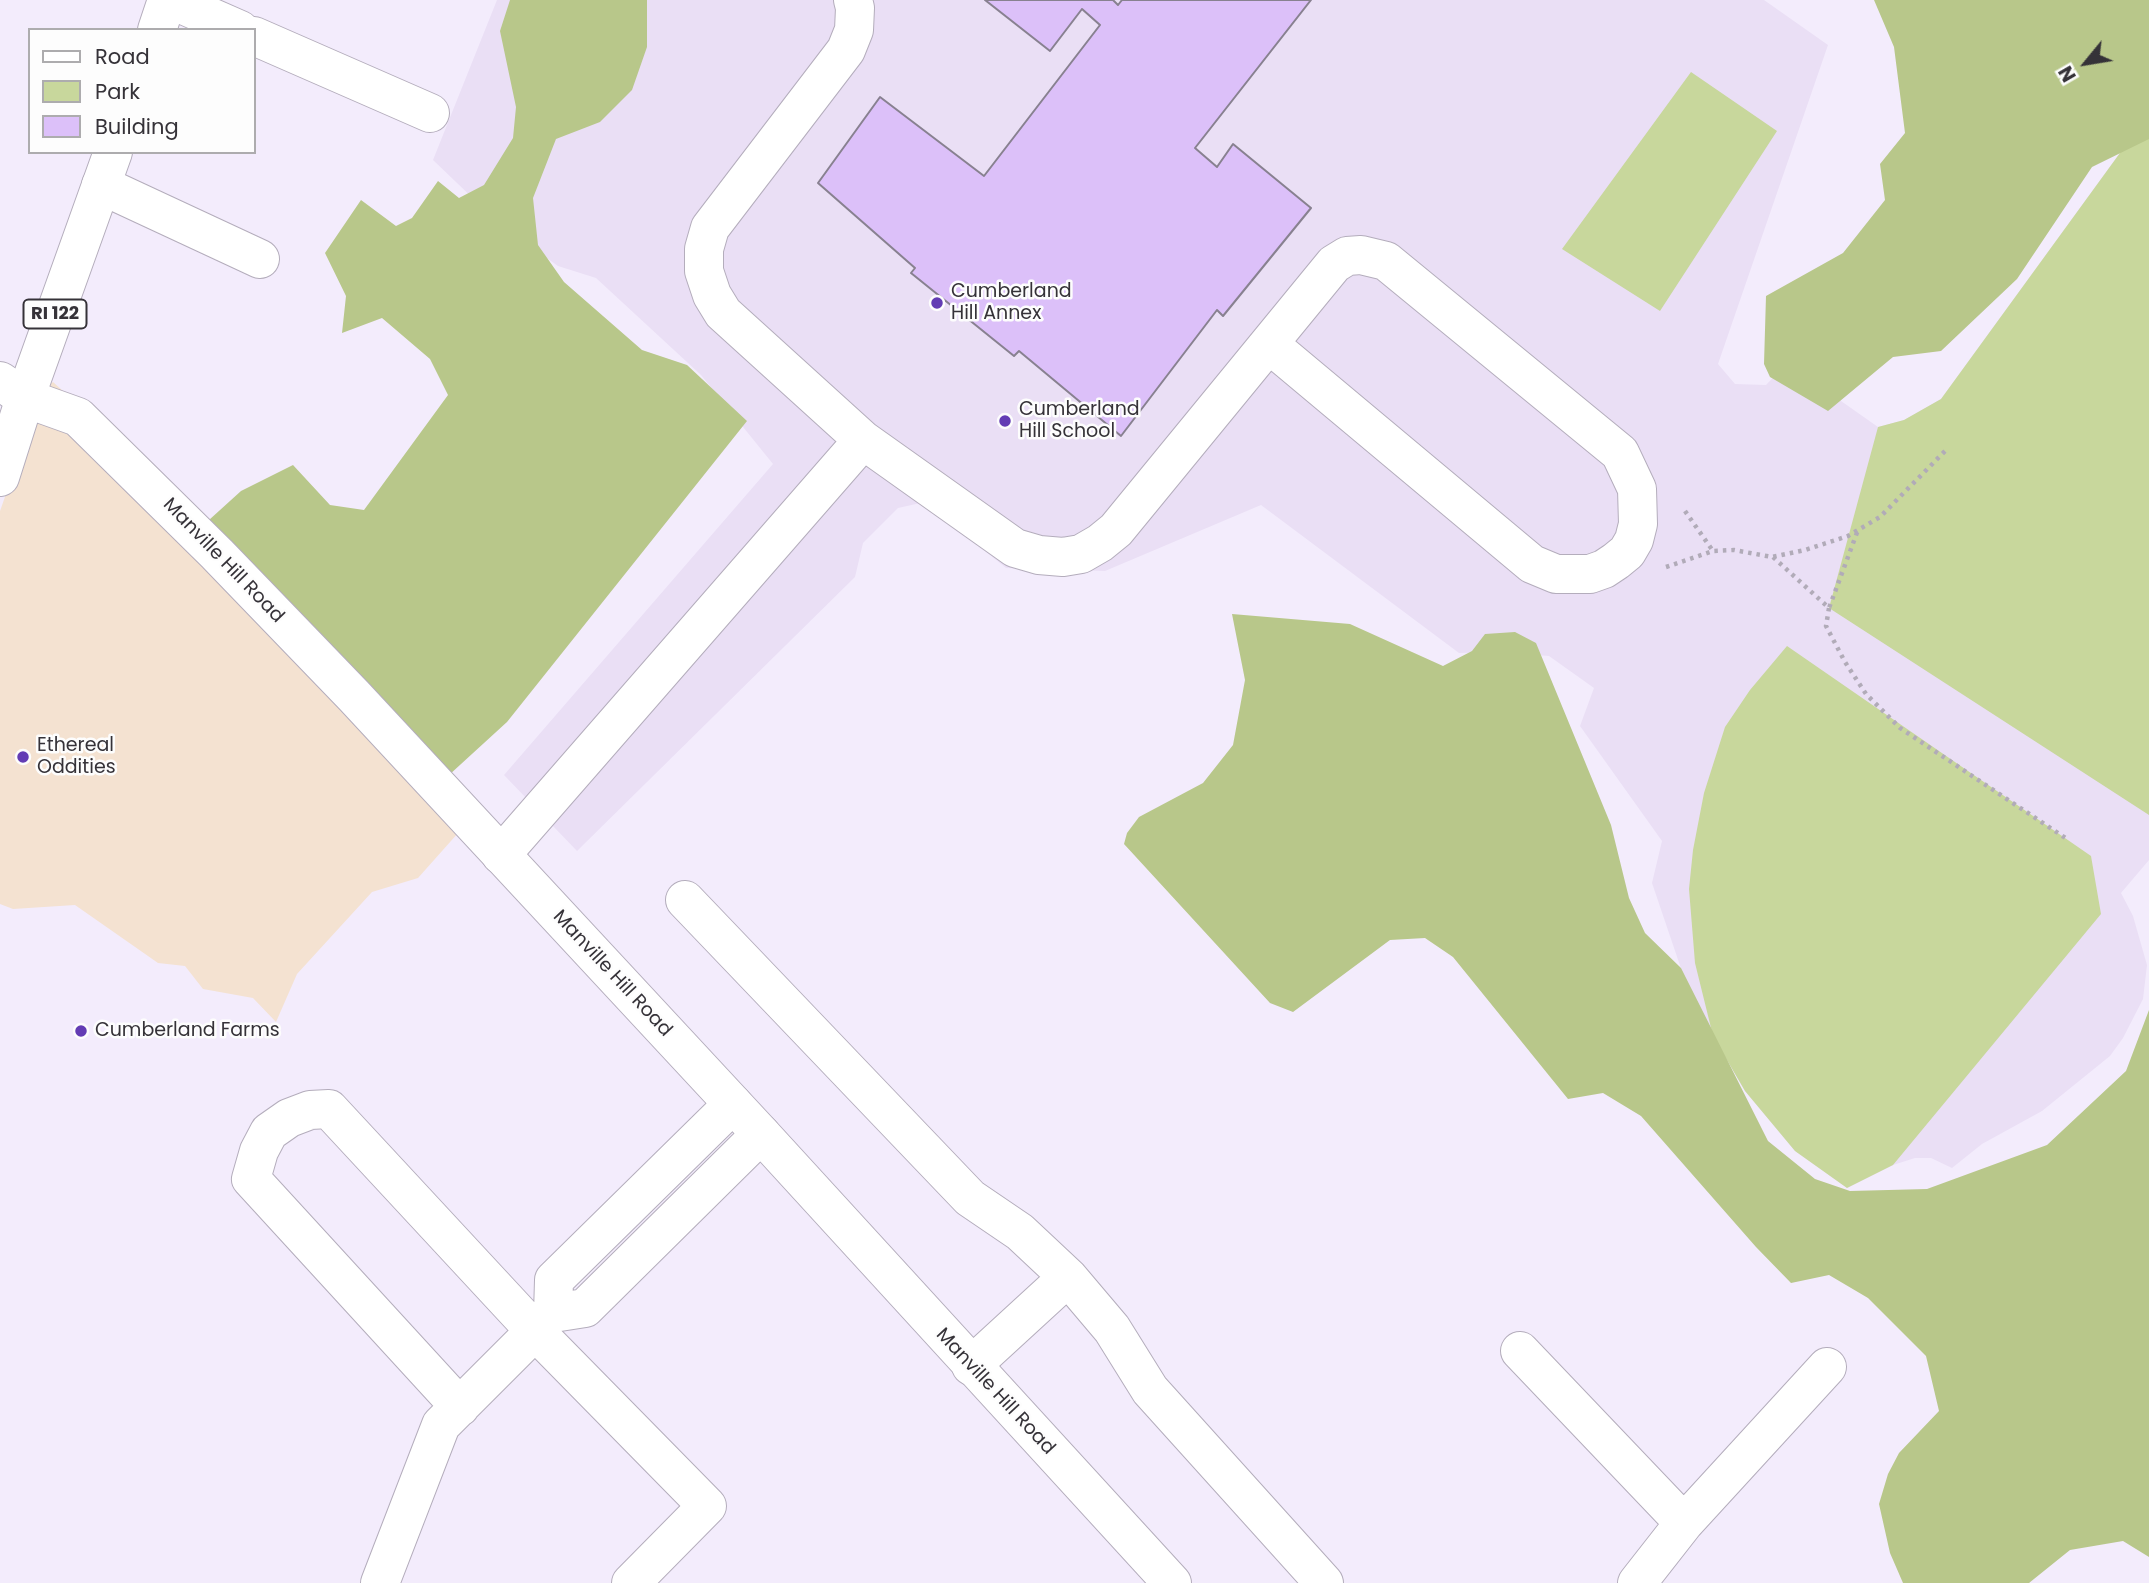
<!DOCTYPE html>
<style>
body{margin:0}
#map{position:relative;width:2149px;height:1583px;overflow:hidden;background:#f3ecfc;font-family:Poppins,sans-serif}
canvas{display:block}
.legend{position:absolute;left:28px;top:28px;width:228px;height:126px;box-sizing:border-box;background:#fdfdfd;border:2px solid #adacae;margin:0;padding:9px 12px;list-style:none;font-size:21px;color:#353238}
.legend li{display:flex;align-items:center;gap:14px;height:35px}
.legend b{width:35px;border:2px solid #adacae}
.north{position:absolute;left:2051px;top:28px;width:70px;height:70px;-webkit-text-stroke:5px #fdfdfd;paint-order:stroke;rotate:240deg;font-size:19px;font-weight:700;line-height:28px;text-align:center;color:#353238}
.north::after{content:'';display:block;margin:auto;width:24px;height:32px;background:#353238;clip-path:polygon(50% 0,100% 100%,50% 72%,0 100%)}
</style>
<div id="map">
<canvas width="2149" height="1583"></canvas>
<ul class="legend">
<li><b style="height:9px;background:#fff"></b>Road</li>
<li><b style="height:19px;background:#c8d79c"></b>Park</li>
<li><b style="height:19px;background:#dcc0f9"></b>Building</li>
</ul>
<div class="north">N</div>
</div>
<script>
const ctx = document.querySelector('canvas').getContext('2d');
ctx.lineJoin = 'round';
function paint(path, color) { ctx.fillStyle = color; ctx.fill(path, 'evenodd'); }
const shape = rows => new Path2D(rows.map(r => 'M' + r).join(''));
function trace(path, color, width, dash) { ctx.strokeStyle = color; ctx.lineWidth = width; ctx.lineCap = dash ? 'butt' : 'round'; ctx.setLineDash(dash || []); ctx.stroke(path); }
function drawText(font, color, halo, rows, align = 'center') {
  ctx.font = font + ' Poppins,sans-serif'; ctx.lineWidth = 5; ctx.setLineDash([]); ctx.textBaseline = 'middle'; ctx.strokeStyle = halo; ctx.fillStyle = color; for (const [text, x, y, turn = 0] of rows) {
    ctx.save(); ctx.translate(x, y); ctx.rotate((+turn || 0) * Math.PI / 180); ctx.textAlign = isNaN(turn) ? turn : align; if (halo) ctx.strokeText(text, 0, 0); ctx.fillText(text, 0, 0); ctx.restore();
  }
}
paint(shape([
 [53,382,191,506,475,814,418,878,372,892,297,974,276,1022,253,998,203,989,185,966,158,963,75,905,13,909,0,904,0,511,43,389]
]), '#f4e2d1');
paint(shape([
 [497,0,1764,0,1828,45,1718,364,1735,384,1766,385,1787,363,1878,427,1904,420,1941,399,2149,113,2149,860,2121,893,2133,916,2147,965,2143,999,2123,1038,2110,1056,2042,1111,1982,1144,1952,1168,1931,1158,1915,1158,1893,1165,1847,1188,1795,1151,1745,1091,1691,998,1652,883,1662,841,1580,726,1594,688,1549,656,1498,652,1459,653,1261,505,1105,571,1006,568,925,502,898,508,863,543,855,577,577,851,504,775,773,464,701,375,596,278,558,266,503,227,433,160]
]), '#eadff5');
paint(shape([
 [1691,72,1777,131,1660,311,1562,249],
 [2149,113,2149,815,1829,608,1878,427,1904,420,1941,399],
 [1787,646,2091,856,2101,914,1893,1165,1847,1188,1795,1151,1745,1091,1713,1036,1695,963,1689,889,1693,850,1704,793,1725,727,1750,690]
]), '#c8d79c');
paint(shape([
 [510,0,647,0,647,47,632,90,600,122,556,139,533,198,538,245,564,282,642,350,687,365,747,421,507,722,449,775,209,520,241,491,293,465,330,505,364,510,448,395,430,359,382,318,342,333,346,296,325,253,361,200,396,226,412,218,438,181,459,198,484,185,513,138,516,107,500,31],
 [1874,0,2149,0,2149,139,2092,167,2017,279,1941,351,1893,357,1828,411,1770,377,1764,364,1766,296,1843,253,1885,200,1880,164,1905,133,1894,47],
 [1232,614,1350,624,1443,666,1472,651,1485,634,1515,632,1536,643,1611,825,1629,898,1645,933,1681,968,1768,1141,1815,1179,1850,1191,1927,1189,2047,1145,2126,1071,2149,1010,2149,1557,2123,1541,2070,1550,2029,1583,1903,1583,1890,1553,1879,1504,1888,1474,1899,1453,1939,1411,1926,1356,1868,1298,1829,1275,1791,1283,1756,1247,1641,1116,1603,1093,1568,1099,1453,957,1425,938,1390,940,1293,1012,1270,1003,1124,844,1127,833,1139,817,1203,783,1233,745,1245,680]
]), '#b8c78a');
const building = shape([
 [985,0,1113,0,1118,5,1122,0,1311,0,1195,148,1217,167,1233,144,1311,208,1223,316,1217,310,1121,436,1019,351,1014,356,911,273,915,268,818,183,880,97,984,176,1100,25,1082,9,1050,51,985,0]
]);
paint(building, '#dcc0f9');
trace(building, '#888190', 2);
const minor = shape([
 [172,0,240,30],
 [254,36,430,113],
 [101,185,260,259],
 [0,381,25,398],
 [863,440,1015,548,1039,555,1063,557,1081,554,1100,543,1116,530,1334,264,1347,256,1361,255,1386,261,1620,453,1637,489,1638,524,1634,540,1627,552,1616,561,1604,569,1590,574,1556,574,1532,564,1269,344],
 [501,855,863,440,723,313,712,295,704,271,704,249,710,228,846,50,854,30,855,8,853,0],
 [685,900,970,1198,1020,1232,1068,1277,1112,1329,1150,1390,1324,1583],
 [553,1313,554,1280,733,1104],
 [1520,1351,1684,1523],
 [971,1366,1068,1277],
 [460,1407,251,1179,259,1151,269,1132,289,1118,310,1110,329,1109,535,1331,553,1313,585,1308,761,1134],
 [380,1583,441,1425,535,1331,707,1506,631,1583],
 [1637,1583,1684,1523,1827,1367]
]);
const major = shape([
 [157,30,167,0],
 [25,398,78,417,217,554,354,696,761,1134,1172,1583],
 [0,477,25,398,113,152]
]);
trace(minor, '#b4adbc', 40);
trace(major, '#b4adbc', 40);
trace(shape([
 [1685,511,1713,551],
 [1773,557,1829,608,1858,530],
 [1666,567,1713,551,1734,550,1772,557,1805,550,1848,536,1880,517,1948,448],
 [1829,608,1826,626,1845,662,1866,694,1900,728,2067,839]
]), '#b1abb8', 4.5, [3.5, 5]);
trace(minor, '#fff', 38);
trace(major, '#fff', 38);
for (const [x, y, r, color] of [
 [937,303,7,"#633cb4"],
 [1005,421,7,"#633cb4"],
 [23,757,7,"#633cb4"],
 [81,1031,7,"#633cb4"]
]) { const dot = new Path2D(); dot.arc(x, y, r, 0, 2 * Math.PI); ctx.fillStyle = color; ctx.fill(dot); trace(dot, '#fdfdfd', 2.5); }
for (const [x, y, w] of [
 [55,314,63]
]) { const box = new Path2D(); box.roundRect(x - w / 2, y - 14.5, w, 29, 5); ctx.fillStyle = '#fdfdfd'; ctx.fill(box); trace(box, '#353238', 2); }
drawText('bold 18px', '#353238', null, [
 ["RI 122",55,314]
]);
drawText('19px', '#353238', '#fdfdfd', [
 ["Cumberland",951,292],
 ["Hill Annex",951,314],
 ["Cumberland",1019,410],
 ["Hill School",1019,432],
 ["Ethereal",37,746],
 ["Oddities",37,768],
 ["Cumberland Farms",95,1031]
], 'left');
drawText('19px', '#353238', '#fdfdfd', [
 ["Manville Hill Road",223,561,46],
 ["Manville Hill Road",612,974,47],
 ["Manville Hill Road",995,1392,47]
]);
</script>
